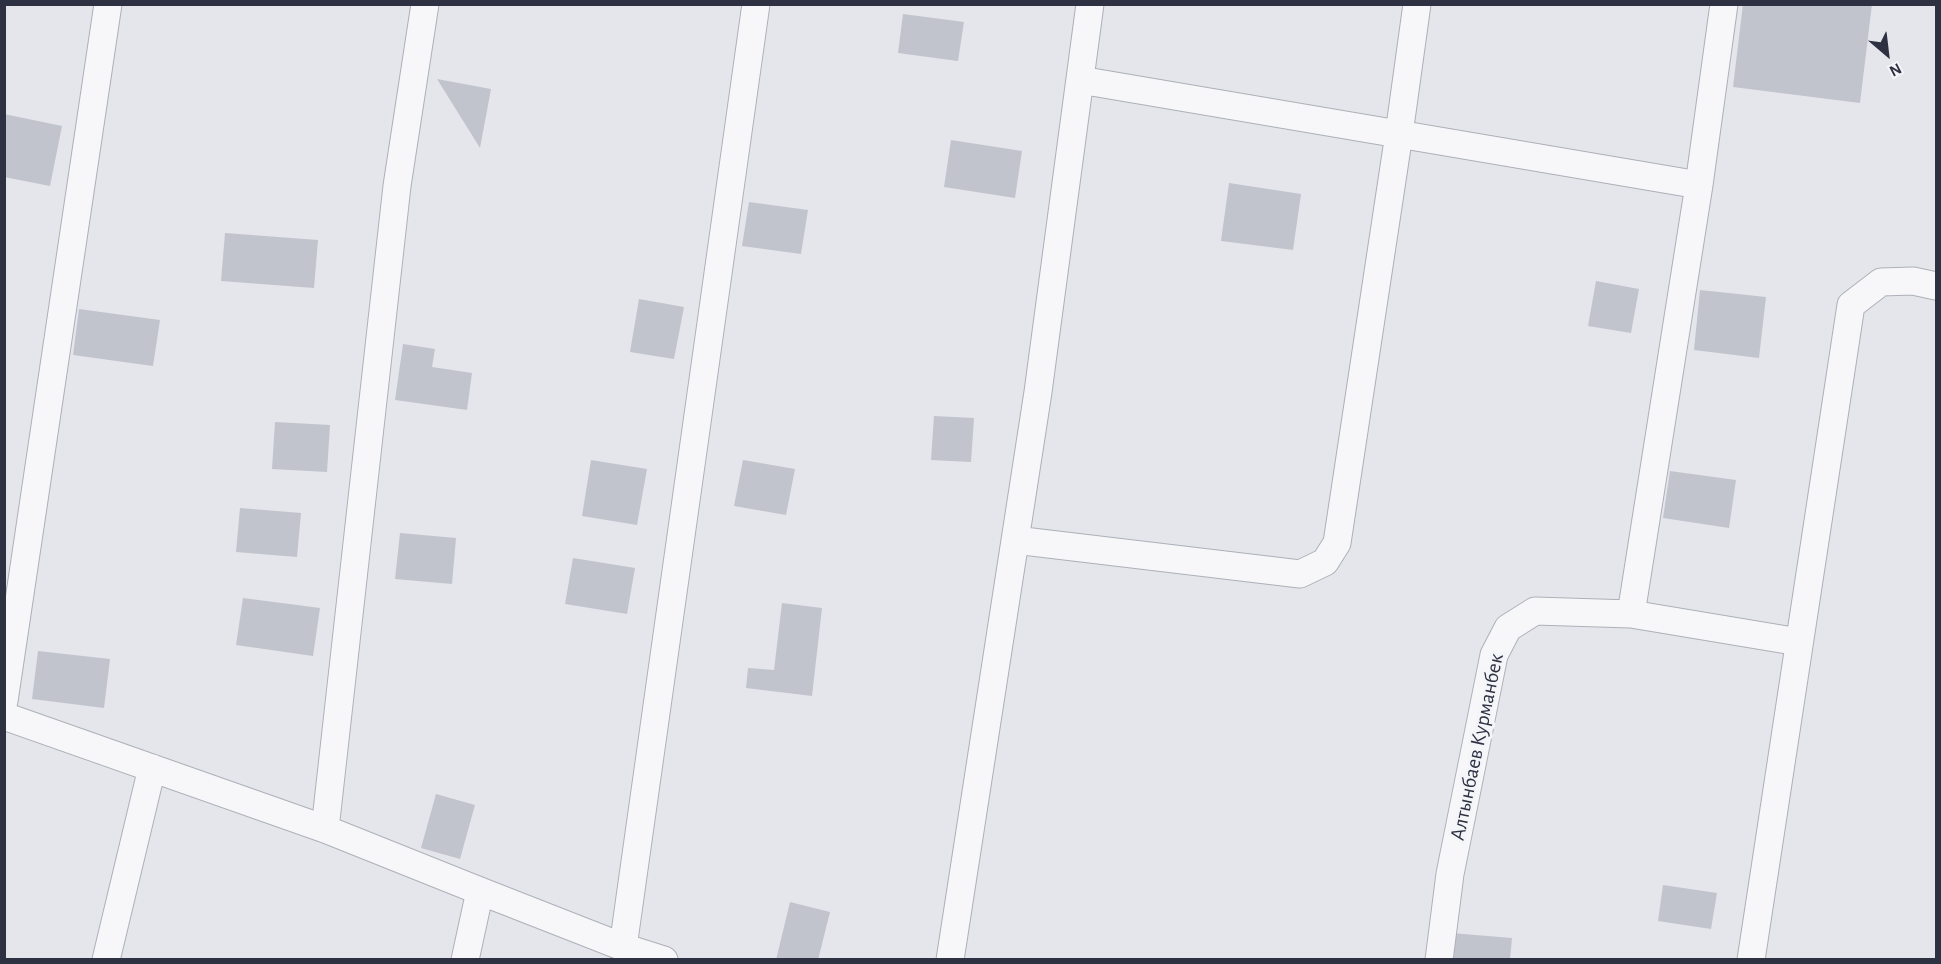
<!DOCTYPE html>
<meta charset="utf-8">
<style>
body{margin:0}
#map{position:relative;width:1941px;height:964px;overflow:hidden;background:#e4e6eb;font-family:"Alegreya Sans",sans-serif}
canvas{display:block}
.frame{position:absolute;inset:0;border:6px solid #2d3142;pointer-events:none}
.north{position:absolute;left:1857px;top:24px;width:60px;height:60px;-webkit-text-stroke:4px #f4f5f8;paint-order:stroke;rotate:152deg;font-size:16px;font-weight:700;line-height:24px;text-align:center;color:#2d3142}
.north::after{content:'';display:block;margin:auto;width:21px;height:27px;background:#2d3142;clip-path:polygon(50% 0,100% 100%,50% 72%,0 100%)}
</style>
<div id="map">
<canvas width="1941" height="964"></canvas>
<div class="frame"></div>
<div class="north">N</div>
</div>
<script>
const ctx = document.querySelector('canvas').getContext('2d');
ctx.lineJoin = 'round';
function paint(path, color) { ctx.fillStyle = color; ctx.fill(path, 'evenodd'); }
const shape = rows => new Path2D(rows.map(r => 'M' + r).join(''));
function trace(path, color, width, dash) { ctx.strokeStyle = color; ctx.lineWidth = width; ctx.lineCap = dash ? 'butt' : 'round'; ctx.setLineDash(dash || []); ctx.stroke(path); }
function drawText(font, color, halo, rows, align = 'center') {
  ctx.font = font + ' "Alegreya Sans",sans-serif'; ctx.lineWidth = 6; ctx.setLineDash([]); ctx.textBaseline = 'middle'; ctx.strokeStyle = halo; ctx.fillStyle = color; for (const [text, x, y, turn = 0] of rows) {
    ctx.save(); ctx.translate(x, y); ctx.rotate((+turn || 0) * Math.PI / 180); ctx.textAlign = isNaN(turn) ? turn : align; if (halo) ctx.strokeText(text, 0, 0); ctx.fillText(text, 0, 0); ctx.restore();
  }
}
paint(shape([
 [1743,4,1872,4,1860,103,1733,87],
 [903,14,964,22,958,61,898,53],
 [437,79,491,89,480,148],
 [4,114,62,126,50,186,4,177],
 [951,140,1022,151,1015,198,944,187],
 [1229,183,1301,194,1293,250,1221,241],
 [749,202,808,210,801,254,742,246],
 [225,233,318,240,314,288,221,281],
 [1596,281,1639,289,1631,333,1588,326],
 [1700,290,1766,297,1759,358,1694,350],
 [639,299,684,307,674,359,630,352],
 [79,309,160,320,153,366,73,355],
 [403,344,435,349,432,367,472,373,467,410,395,400],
 [934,416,974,418,971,462,931,460],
 [275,422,330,425,327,472,272,469],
 [591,460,647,469,637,525,582,516],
 [743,460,795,469,786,515,734,506],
 [1670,471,1736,480,1729,528,1663,518],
 [240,508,301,513,297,557,236,552],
 [400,533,456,538,452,584,395,579],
 [573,558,635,568,627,614,565,604],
 [243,598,320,608,313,656,236,645],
 [782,603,822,608,812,696,746,688,748,668,774,670],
 [38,651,110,659,104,708,32,699],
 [436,794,475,805,460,859,421,848],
 [1663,885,1717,893,1711,929,1658,921],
 [790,902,830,912,818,960,776,960],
 [1451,933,1512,938,1510,960,1449,960]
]), '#c2c4cd');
const minor = shape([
 [1080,80,1699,185],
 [1015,540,1300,574,1325,562,1337,543,1399,134,1417,4],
 [1631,614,1699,185,1724,4],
 [4,701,108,4],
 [4,716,325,829,480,891,623,947,664,960],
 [325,829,397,186,425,4],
 [623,947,756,4],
 [106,960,152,768],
 [465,960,480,891],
 [950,960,1038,392,1090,4],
 [1439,960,1450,874,1494,655,1508,628,1535,611,1631,614,1799,642],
 [1751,960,1851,305,1881,282,1913,281,1936,286]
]);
trace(minor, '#adb0b8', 29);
trace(minor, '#f7f7f9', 27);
drawText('21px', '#2d3142', '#f4f5f8', [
 ["Алтынбаев Курманбек",1477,747,-78]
]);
</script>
